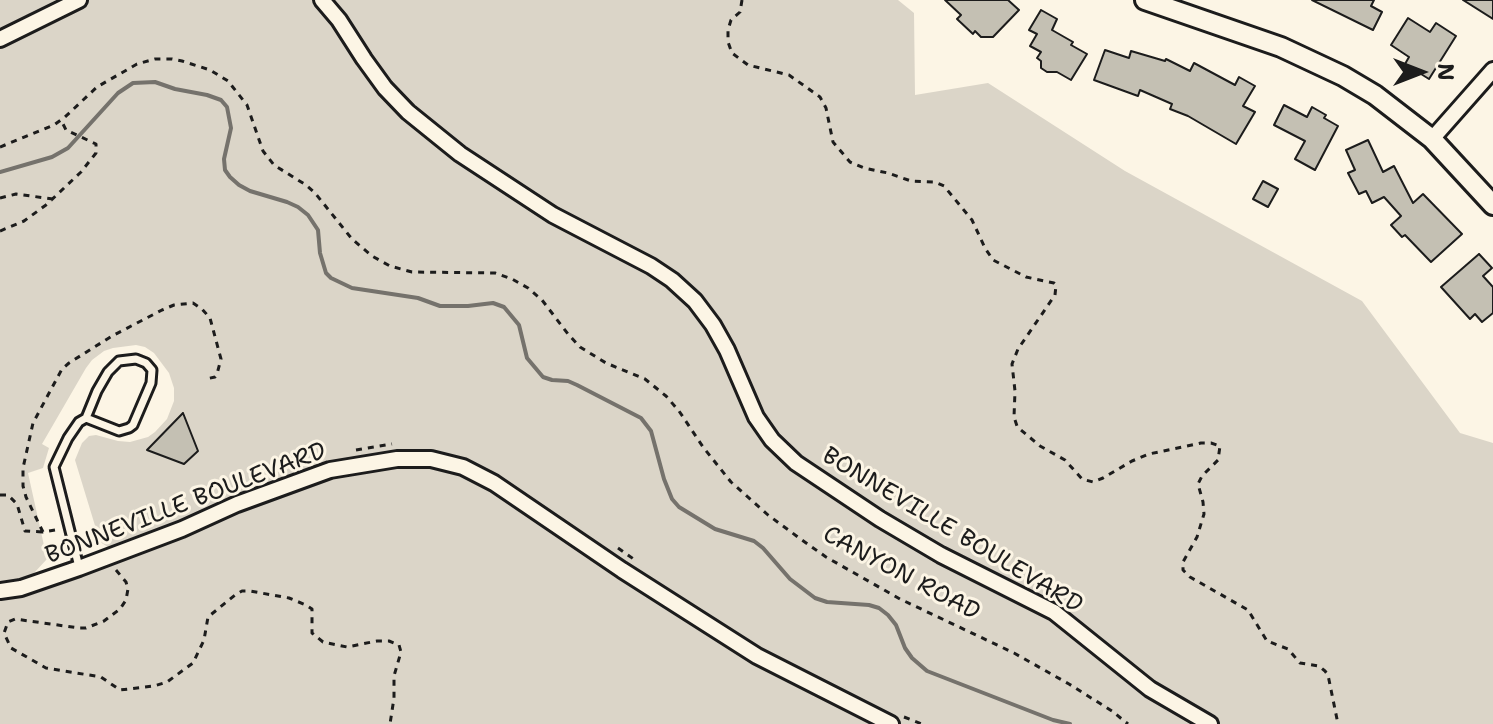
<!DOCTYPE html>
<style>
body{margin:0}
#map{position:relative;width:1493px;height:724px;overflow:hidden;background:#fcf5e5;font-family:"Shantell Sans",sans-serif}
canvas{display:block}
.north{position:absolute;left:1381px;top:32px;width:80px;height:80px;-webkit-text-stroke:6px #fcf5e5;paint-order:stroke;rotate:90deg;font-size:22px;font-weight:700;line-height:32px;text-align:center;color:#1c1c1c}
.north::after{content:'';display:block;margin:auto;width:28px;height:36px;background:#1c1c1c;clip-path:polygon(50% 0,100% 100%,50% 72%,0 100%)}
</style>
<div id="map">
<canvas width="1493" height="724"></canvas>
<div class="north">N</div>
</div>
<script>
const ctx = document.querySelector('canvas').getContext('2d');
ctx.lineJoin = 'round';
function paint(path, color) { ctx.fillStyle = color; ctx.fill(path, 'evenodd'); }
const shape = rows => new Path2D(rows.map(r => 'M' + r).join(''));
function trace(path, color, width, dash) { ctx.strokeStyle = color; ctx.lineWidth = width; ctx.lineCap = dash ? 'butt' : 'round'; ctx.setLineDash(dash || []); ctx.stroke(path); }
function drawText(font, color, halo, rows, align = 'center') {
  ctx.font = font + ' "Shantell Sans",sans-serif'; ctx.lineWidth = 6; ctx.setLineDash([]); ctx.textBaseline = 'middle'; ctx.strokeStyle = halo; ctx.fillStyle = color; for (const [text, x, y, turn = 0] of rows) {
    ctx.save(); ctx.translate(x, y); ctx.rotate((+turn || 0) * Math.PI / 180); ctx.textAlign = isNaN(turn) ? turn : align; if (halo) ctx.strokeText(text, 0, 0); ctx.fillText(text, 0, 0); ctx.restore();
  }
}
paint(shape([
 [0,0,898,0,914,13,915,95,988,83,1125,171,1362,301,1460,433,1493,443,1493,724,0,724],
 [136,345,145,347,154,353,169,373,174,388,174,401,167,419,155,432,148,437,130,442,118,441,96,435,89,436,82,443,75,460,100,542,116,552,22,586,47,559,28,473,43,468,49,448,42,444,86,368,92,360,104,351,113,348]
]), '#dbd5c8');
trace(shape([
 [0,172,52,157,68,148,118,93,133,83,155,82,175,89,207,95,221,100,227,107,231,128,224,159,225,170,230,177,239,185,250,191,287,202,298,207,308,215,318,230,320,253,326,273,331,278,352,288,418,298,440,306,468,306,493,303,504,307,519,325,527,358,543,377,552,380,568,381,577,385,641,418,651,431,664,479,672,499,679,507,715,529,754,541,763,548,790,579,815,598,827,602,869,605,879,608,888,615,896,625,905,648,912,658,927,671,1053,720,1070,724]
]), '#75726c', 4);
const building = shape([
 [945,0,1008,0,1019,10,993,37,981,37,975,31,973,34,957,19,961,15,945,0],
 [1312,0,1374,0,1371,6,1382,12,1373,30,1312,0],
 [1463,0,1493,0,1493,19,1463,0],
 [1041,10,1057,19,1052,30,1073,42,1071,45,1087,54,1071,80,1057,72,1047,72,1041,68,1041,61,1037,58,1041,52,1030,46,1037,34,1029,30,1041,10],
 [1408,18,1430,32,1436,23,1456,36,1429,79,1405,64,1409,57,1391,45,1408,18],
 [1105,50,1129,58,1131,51,1165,61,1166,59,1190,71,1194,63,1235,85,1239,77,1255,86,1243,106,1255,112,1236,144,1188,116,1170,109,1172,104,1140,90,1138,96,1094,80,1105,50],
 [1284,105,1307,117,1312,107,1326,115,1324,118,1338,126,1315,170,1295,159,1305,141,1274,125,1284,105],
 [1368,140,1383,172,1394,166,1413,203,1423,194,1462,234,1431,262,1405,235,1402,237,1391,225,1401,216,1384,197,1372,203,1366,191,1359,194,1348,173,1355,170,1346,150,1368,140],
 [1263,181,1278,189,1268,207,1253,199,1263,181],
 [1479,254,1492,268,1483,276,1493,287,1493,313,1482,322,1475,314,1470,319,1441,287,1479,254],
 [183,413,198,451,184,464,147,450,183,413]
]);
paint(building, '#c4c0b3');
trace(building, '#1c1c1c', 2);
const service = shape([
 [79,567,54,467,68,438,79,422,86,418,119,431,129,428,133,425,151,383,152,370,146,363,136,359,119,361,108,372,97,391,86,418]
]);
const minor = shape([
 [322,0,339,20,364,59,385,88,408,112,460,154,553,215,651,266,672,280,695,301,713,325,727,350,756,417,772,440,796,463,880,519,941,555,1054,612,1150,689,1210,724],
 [0,39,79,0],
 [1432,139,1493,70],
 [0,591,21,588,79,568,182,529,237,504,330,470,397,459,431,459,463,467,494,483,622,570,757,656,891,724]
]);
const tertiary = shape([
 [1145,0,1281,47,1343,76,1375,95,1432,139,1493,205]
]);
trace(service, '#1c1c1c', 13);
trace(minor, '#1c1c1c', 20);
trace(tertiary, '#1c1c1c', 24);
trace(shape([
 [742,0,740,12,731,20,728,30,728,42,732,53,748,65,789,75,820,97,826,108,833,142,850,162,864,168,888,173,911,181,935,182,944,186,972,220,985,248,993,260,1026,277,1054,283,1056,285,1055,295,1018,349,1012,364,1015,391,1014,417,1017,426,1021,430,1040,446,1065,460,1082,479,1093,482,1103,478,1132,461,1149,454,1201,443,1211,443,1220,446,1218,460,1202,476,1198,484,1203,502,1204,514,1197,537,1183,562,1183,570,1190,577,1248,610,1267,641,1288,649,1300,663,1319,666,1325,671,1328,675,1338,724],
 [0,147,54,125,65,117,97,87,137,64,155,59,172,59,182,61,210,70,228,81,247,105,263,151,274,165,306,185,315,193,352,239,372,256,390,266,412,272,495,273,512,279,528,288,542,300,568,334,580,347,606,363,645,379,666,396,679,411,703,447,731,482,768,515,802,540,826,557,900,599,1014,653,1069,684,1112,711,1128,724],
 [0,198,16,194,53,199],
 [0,231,24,221,46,205,81,172,96,153,96,144,66,130,61,120],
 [356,450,392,444],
 [0,495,8,495,17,504,25,531,43,532],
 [55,530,43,532,41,528,26,497,23,486,23,468,33,423,62,369,69,363,112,336,162,310,174,305,193,303,202,309,210,318,221,359,217,374,215,377,206,379],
 [618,548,635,560],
 [116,570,126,582,128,589,126,600,120,609,104,621,86,628,79,628,15,619,8,622,4,633,11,648,46,668,101,677,120,690,154,686,167,682,193,663,204,640,208,617,235,595,242,591,250,591,289,598,306,605,312,609,312,633,323,642,347,647,377,641,389,641,399,645,401,652,394,676,394,698,390,724],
 [904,717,922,724]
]), '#1c1c1c', 3, [6, 6]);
trace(service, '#fcf5e5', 7);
trace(minor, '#fcf5e5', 14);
trace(tertiary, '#fcf5e5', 18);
drawText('24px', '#1c1c1c', '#fcf5e5', [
 ["BONNEVILLE BOULEVARD",186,504,-21],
 ["BONNEVILLE BOULEVARD",952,531,31],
 ["CANYON ROAD",901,574,28]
]);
</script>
